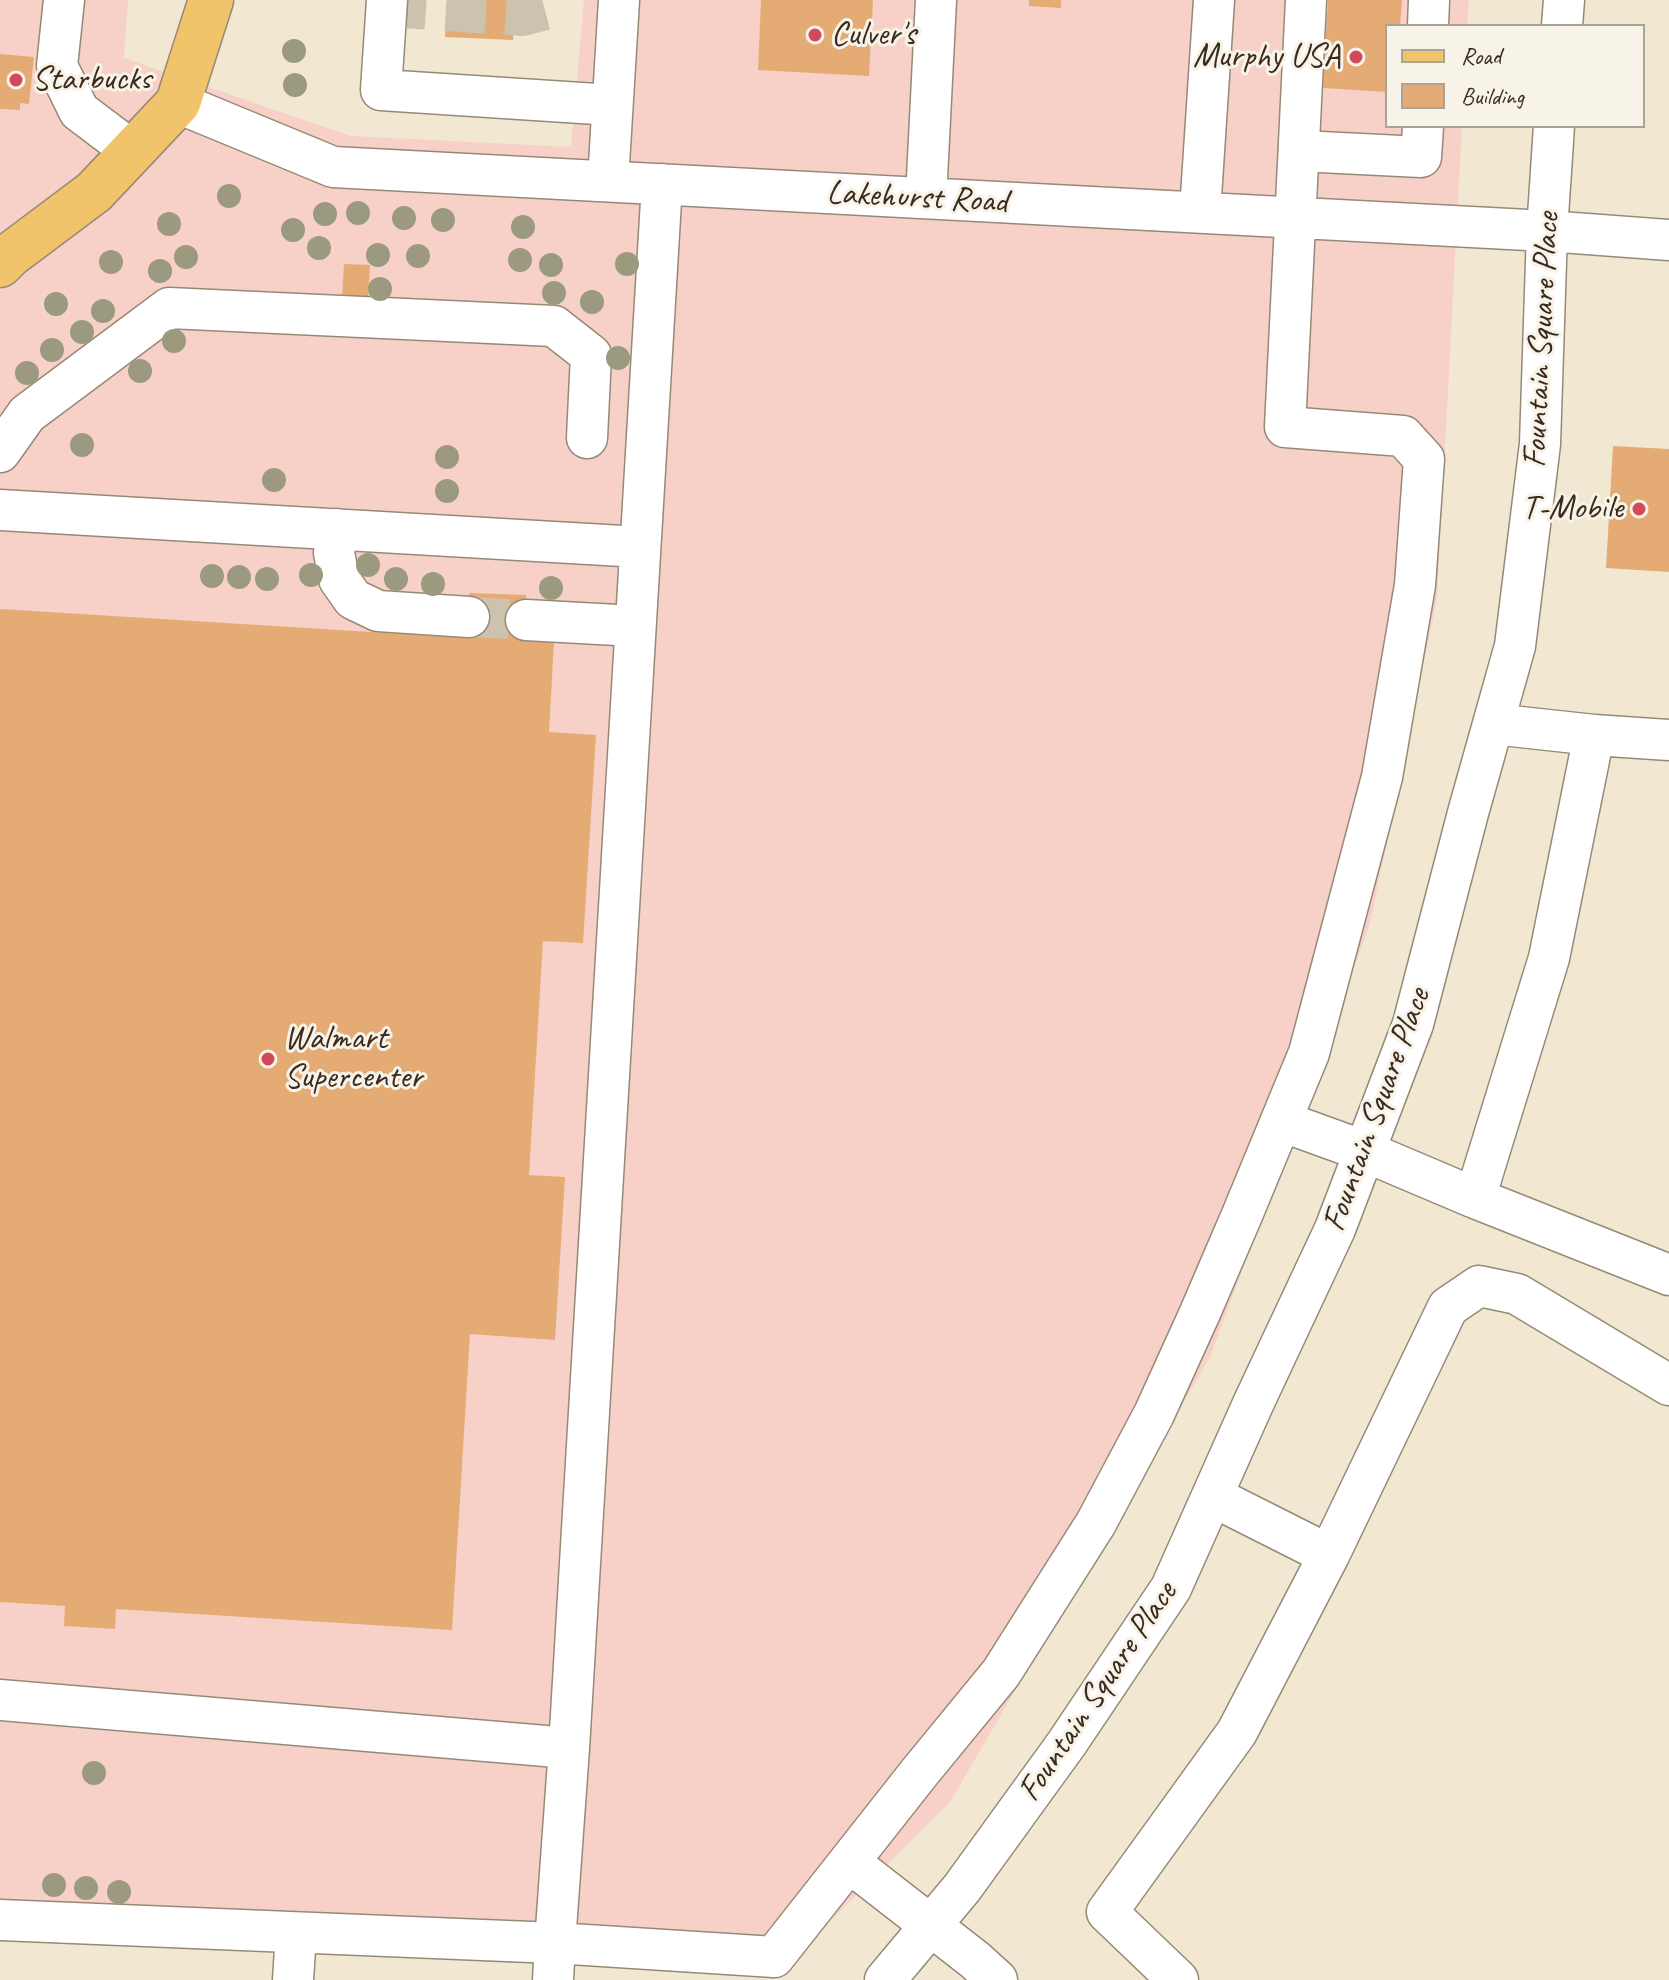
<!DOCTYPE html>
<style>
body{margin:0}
#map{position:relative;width:1669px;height:1980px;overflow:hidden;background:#f2e8d1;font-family:Caveat,sans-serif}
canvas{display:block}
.legend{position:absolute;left:1385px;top:24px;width:260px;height:104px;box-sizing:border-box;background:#f7f3e8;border:2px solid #aca397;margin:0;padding:10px 14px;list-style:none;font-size:24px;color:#3b2a1e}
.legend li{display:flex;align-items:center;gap:16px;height:40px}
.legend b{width:40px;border:2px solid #aca397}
</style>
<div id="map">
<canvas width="1669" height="1980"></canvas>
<ul class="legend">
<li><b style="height:10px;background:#f1c36a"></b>Road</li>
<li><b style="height:22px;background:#e4ac74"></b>Building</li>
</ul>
</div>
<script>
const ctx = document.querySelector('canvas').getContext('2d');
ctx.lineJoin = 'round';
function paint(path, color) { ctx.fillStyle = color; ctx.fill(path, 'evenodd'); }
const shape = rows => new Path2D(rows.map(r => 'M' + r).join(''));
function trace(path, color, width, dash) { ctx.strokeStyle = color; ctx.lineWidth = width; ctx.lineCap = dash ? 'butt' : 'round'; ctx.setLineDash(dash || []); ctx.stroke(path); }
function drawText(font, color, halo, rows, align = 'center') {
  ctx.font = font + ' Caveat,sans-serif'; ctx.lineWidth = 6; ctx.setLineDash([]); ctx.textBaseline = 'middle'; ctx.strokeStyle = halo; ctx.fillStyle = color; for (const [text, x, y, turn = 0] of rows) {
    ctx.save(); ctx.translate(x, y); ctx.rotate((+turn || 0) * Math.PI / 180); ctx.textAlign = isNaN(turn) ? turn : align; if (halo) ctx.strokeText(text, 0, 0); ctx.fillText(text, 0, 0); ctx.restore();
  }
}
paint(shape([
 [0,0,128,0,124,58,351,136,571,147,584,0,1469,0,1467,26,1387,26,1387,126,1462,126,1437,599,1370,924,1210,1357,950,1802,775,1976,0,1937]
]), '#f7d1c7');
paint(shape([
 [447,0,516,0,513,40,445,37],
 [761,0,873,0,869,76,758,70],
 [1029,0,1061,0,1061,8,1029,6],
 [1328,0,1402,0,1400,26,1387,26,1387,92,1323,88],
 [0,54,34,57,29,104,20,103,20,110,0,109],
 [344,264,370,265,368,299,342,298],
 [1613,446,1669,449,1669,572,1606,568],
 [469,593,526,595,525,640,554,642,549,732,596,735,583,943,543,941,529,1175,565,1177,555,1340,470,1334,452,1630,116,1609,115,1629,64,1626,65,1606,0,1602,0,609,468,638]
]), '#e4ac74');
trace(shape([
 [386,7,523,16,546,10,550,0],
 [469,617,526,620]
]), '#cdc2ad', 40, [40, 20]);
const minor = shape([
 [64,0,57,66,79,111,132,151],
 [387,0,381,90,612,105],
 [1428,26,1429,0],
 [1562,26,1564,0],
 [178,103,333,167,1547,231,1669,240],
 [1300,151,1421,157,1423,126],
 [608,181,619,0],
 [926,198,936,0],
 [1200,212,1214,0],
 [0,452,27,414,169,308,554,326,591,355,587,438],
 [0,510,640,547],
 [337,529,334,553,339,579,353,599,378,611,469,617],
 [526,620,635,626],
 [1493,724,1594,735],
 [1281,1121,1364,1151,1475,1198,1669,1275],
 [1475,1198,1549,958,1594,735,1669,740],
 [1329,1555,1448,1307,1479,1286,1517,1294,1669,1385],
 [0,1700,569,1748,662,184],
 [569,1748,555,1943,774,1957,919,1773,1001,1673,1096,1523,1154,1414,1199,1315,1242,1215,1309,1053,1382,777,1415,585,1424,459,1403,436,1285,427,1306,0],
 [849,1862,975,1960,997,1980],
 [0,1920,555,1943,553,1980],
 [293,1980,296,1933],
 [885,1980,962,1888,1067,1743,1171,1588,1253,1404,1335,1229,1413,1024,1468,813,1515,646,1540,444,1547,231,1554,126],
 [1178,1980,1107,1912,1237,1732,1329,1555,1212,1496]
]);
const major = shape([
 [0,265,10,255,94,192,178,103,211,0]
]);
trace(minor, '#968978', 43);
trace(major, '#968978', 47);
trace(minor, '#fff', 40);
trace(major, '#f1c36a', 44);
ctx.fillStyle = '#9b9a7e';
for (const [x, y] of [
 [294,51],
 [295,85],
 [229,196],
 [358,213],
 [325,214],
 [404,218],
 [443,220],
 [169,224],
 [523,227],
 [293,230],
 [319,248],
 [378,255],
 [418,256],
 [186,257],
 [520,260],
 [111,262],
 [627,264],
 [551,265],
 [160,271],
 [380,289],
 [554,293],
 [592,302],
 [56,304],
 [103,311],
 [82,332],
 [174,341],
 [52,350],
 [618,358],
 [140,371],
 [27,373],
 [82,445],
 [447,457],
 [274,480],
 [447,491],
 [368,565],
 [311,575],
 [212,576],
 [239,577],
 [267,579],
 [396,579],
 [433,584],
 [551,588],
 [94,1773],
 [54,1885],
 [86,1888],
 [119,1892]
]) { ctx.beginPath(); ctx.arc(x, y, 12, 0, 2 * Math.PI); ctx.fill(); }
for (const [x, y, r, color] of [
 [815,35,8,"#d1495b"],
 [1356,57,8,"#d1495b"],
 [16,80,8,"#d1495b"],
 [1639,509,8,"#d1495b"],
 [268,1059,8,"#d1495b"]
]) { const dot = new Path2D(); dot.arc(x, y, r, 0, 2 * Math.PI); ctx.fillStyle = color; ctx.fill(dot); trace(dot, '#f7f3e8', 3); }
drawText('34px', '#3b2a1e', '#f7f3e8', [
 ["Culver's",831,35],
 ["Murphy USA",1340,57,"right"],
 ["Starbucks",32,80],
 ["T-Mobile",1623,509,"right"],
 ["Walmart",284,1039],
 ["Supercenter",284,1078]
], 'left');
drawText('34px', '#3b2a1e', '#f7f3e8', [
 ["Lakehurst Road",917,198,3],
 ["Fountain Square Place",1542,340,-87],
 ["Fountain Square Place",1377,1110,-70],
 ["Fountain Square Place",1098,1692,-56]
]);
</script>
